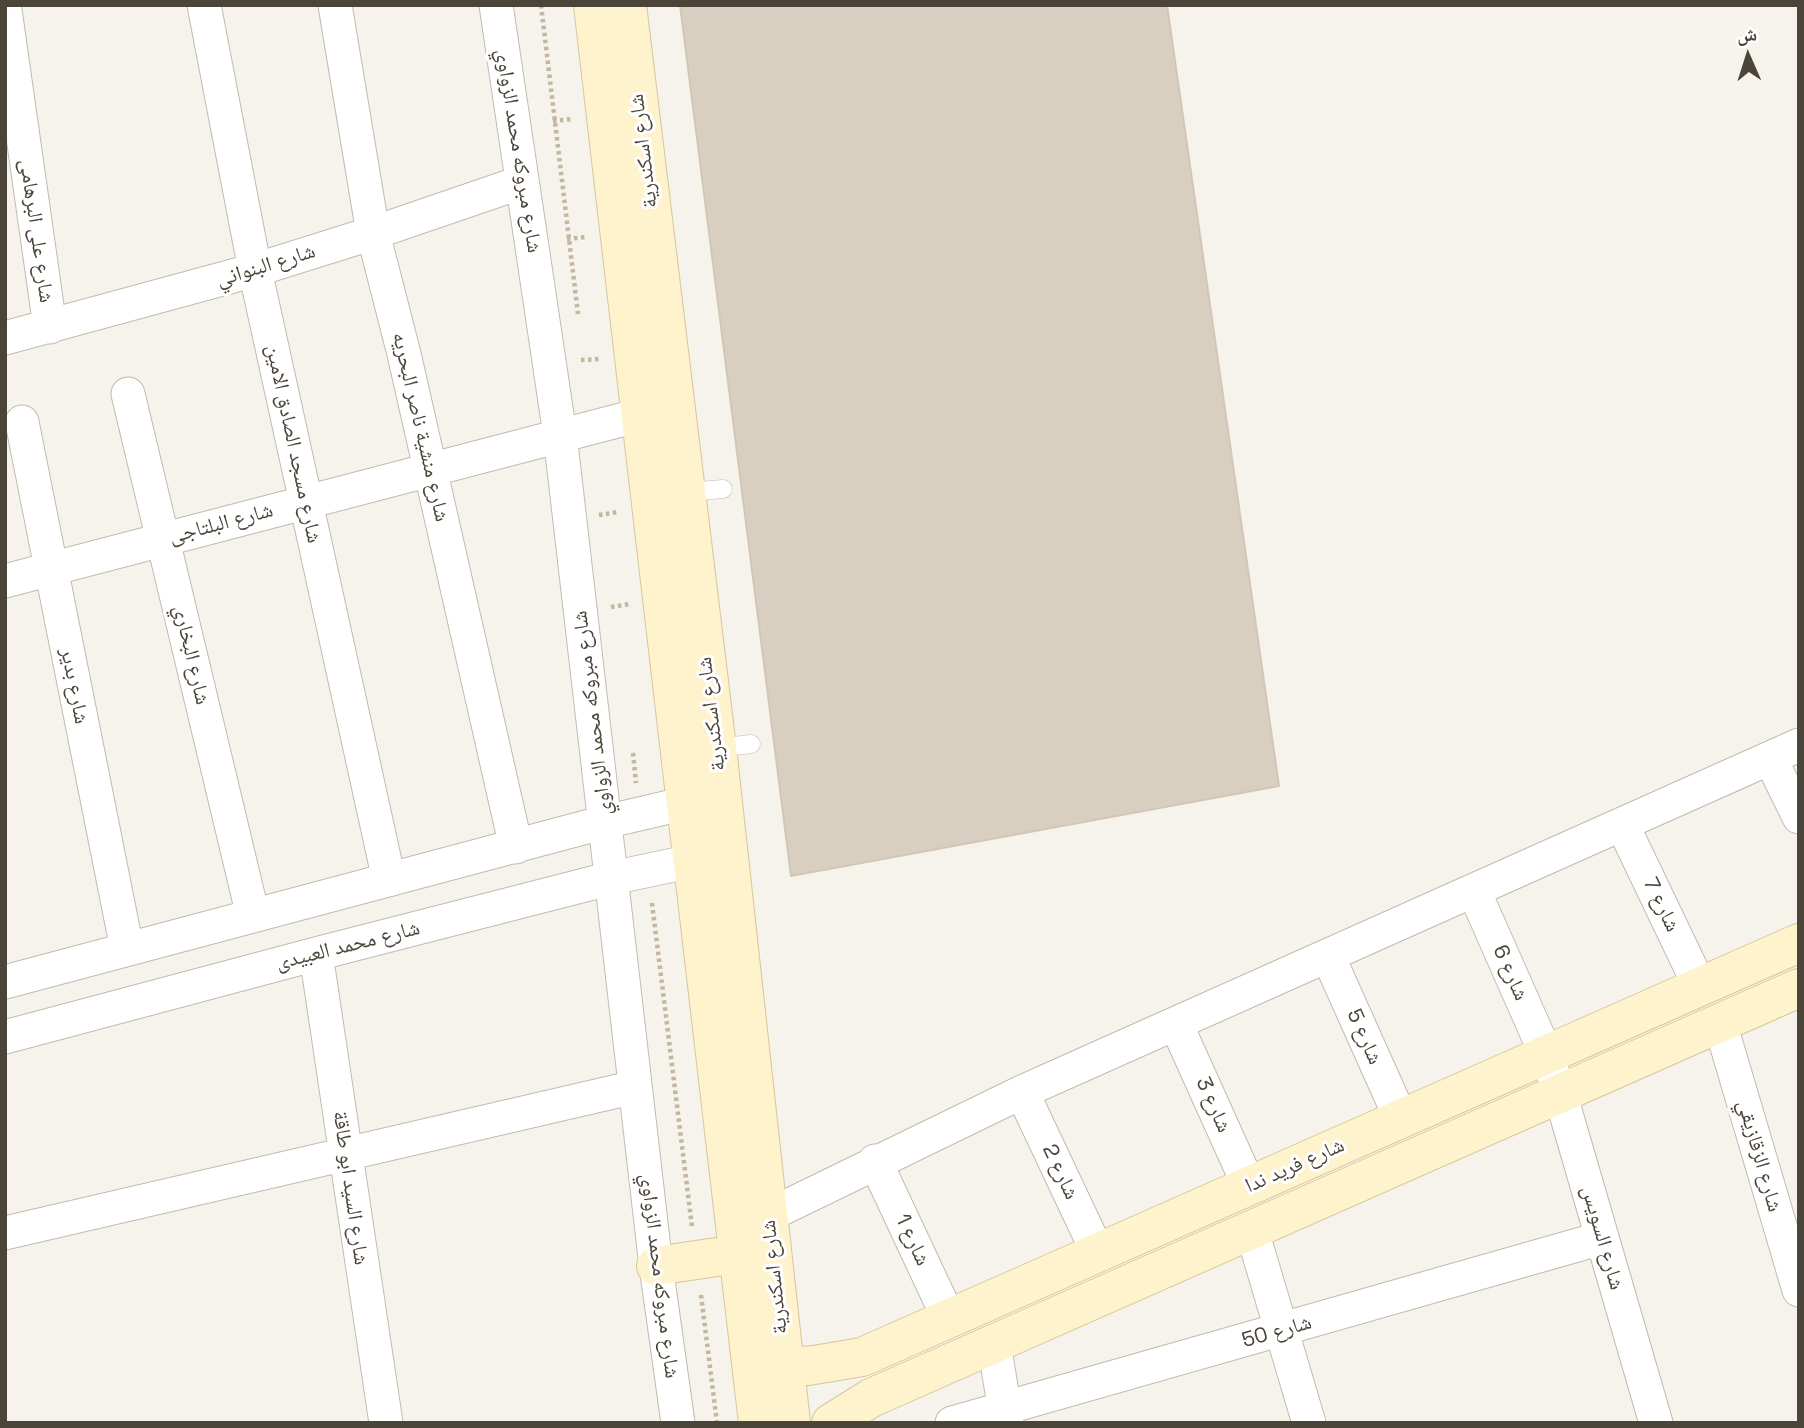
<!DOCTYPE html>
<meta charset="utf-8">
<style>
body{margin:0}
#map{position:relative;width:1804px;height:1428px;overflow:hidden;background:#f6f3ec;font-family:"Space Grotesk","Noto Naskh Arabic",sans-serif}
canvas{display:block}
.frame{position:absolute;inset:0;border:7px solid #4b4439;pointer-events:none}
.north{position:absolute;left:1713px;top:21px;width:70px;height:70px;-webkit-text-stroke:5px #fff;paint-order:stroke;rotate:357deg;font-size:19px;font-weight:700;line-height:28px;text-align:center;color:#4b4439}
.north::after{content:'';display:block;margin:auto;width:24px;height:32px;background:#4b4439;clip-path:polygon(50% 0,100% 100%,50% 72%,0 100%)}
</style>
<div id="map">
<canvas width="1804" height="1428"></canvas>
<div class="frame"></div>
<div class="north">ش</div>
</div>
<script>
const ctx = document.querySelector('canvas').getContext('2d');
ctx.lineJoin = 'round';
function paint(path, color) { ctx.fillStyle = color; ctx.fill(path, 'evenodd'); }
const shape = rows => new Path2D(rows.map(r => 'M' + r).join(''));
function trace(path, color, width, dash) { ctx.strokeStyle = color; ctx.lineWidth = width; ctx.lineCap = dash ? 'butt' : 'round'; ctx.setLineDash(dash || []); ctx.stroke(path); }
function drawText(font, color, halo, rows, align = 'center') {
  ctx.font = font + ' "Space Grotesk","Noto Naskh Arabic",sans-serif'; ctx.lineWidth = 6; ctx.setLineDash([]); ctx.textBaseline = 'middle'; ctx.strokeStyle = halo; ctx.fillStyle = color; for (const [text, x, y, turn = 0] of rows) {
    ctx.save(); ctx.translate(x, y); ctx.rotate((+turn || 0) * Math.PI / 180); ctx.textAlign = isNaN(turn) ? turn : align; if (halo) ctx.strokeText(text, 0, 0); ctx.fillText(text, 0, 0); ctx.restore();
  }
}
const building = shape([
 [680,5,1167,5,1279,786,791,876,680,5]
]);
paint(building, '#d8cfc1');
trace(building, '#d3c7b4', 2);
const lane = shape([
 [686,492,723,489],
 [717,748,751,744]
]);
const street = shape([
 [204,5,255,270,389,880],
 [335,5,373,233,404,354,516,847],
 [496,5,560,435,656,1266,678,1423],
 [5,10,50,327],
 [5,338,255,270,373,233,522,182],
 [128,394,253,916],
 [22,422,127,949],
 [5,581,640,415],
 [1770,758,1799,817],
 [1622,824,1700,987],
 [1474,891,1546,1054,1560,1093,1656,1423],
 [316,954,386,1423],
 [1328,956,1401,1119],
 [5,982,605,822,686,803],
 [1720,1023,1799,1290],
 [1176,1024,1249,1186],
 [5,1037,316,954,612,878,692,861],
 [1022,1092,1098,1253],
 [875,1161,949,1319],
 [769,1215,1022,1092,1799,745],
 [1252,1231,1309,1423],
 [5,1233,635,1087],
 [994,1344,1007,1423],
 [952,1423,1602,1238]
]);
const secondary = shape([
 [593,5,758,1423],
 [627,5,717,748,791,1423],
 [656,1266,737,1254],
 [785,1364,808,1366,862,1357,1799,943],
 [831,1423,871,1398,1799,988]
]);
trace(lane, '#c2bbae', 19);
trace(street, '#c2bbae', 35);
trace(secondary, '#d6c79b', 40);
trace(shape([
 [541,5,578,314],
 [553,121,572,119],
 [567,239,586,237],
 [581,360,600,359],
 [599,515,618,512],
 [611,607,630,604],
 [633,753,636,783],
 [652,903,692,1227],
 [701,1295,717,1423]
]), '#c4b79f', 4.5, [3.5, 3.5]);
trace(lane, '#fff', 18);
trace(street, '#fff', 33);
trace(secondary, '#fff3cd', 38);
drawText('21px', '#4b4439', '#fff', [
 ["شارع مبروكه محمد الزواوي",518,151,81],
 ["شارع اسكندرية",644,151,-97],
 ["شارع على البرهامى",36,231,82],
 ["شارع البنواني",266,266,-17],
 ["شارع منشية ناصر البحريه",420,427,77],
 ["شارع مسجد الصادق الامين",293,444,78],
 ["شارع البلتاجى",221,524,-15],
 ["شارع البخاري",191,655,77],
 ["شارع بدير",74,686,79],
 ["شارع مبروكه محمد الزواوي",593,713,-97],
 ["شارع اسكندرية",712,714,-97],
 ["شارع 7",1661,905,64],
 ["شارع محمد العبيدى",348,946,-14],
 ["شارع 6",1510,973,66],
 ["شارع 5",1364,1037,66],
 ["شارع 3",1213,1105,66],
 ["شارع الزقازيقي",1759,1156,74],
 ["شارع فريد ندا",1295,1166,-24],
 ["شارع 2",1060,1172,65],
 ["شارع السيد ابو طاقة",350,1188,82],
 ["شارع السويس",1602,1238,74],
 ["شارع 1",912,1240,65],
 ["شارع مبروكه محمد الزواوي",659,1276,83],
 ["شارع اسكندرية",775,1277,-96],
 ["شارع 50",1277,1332,-16]
]);
</script>
